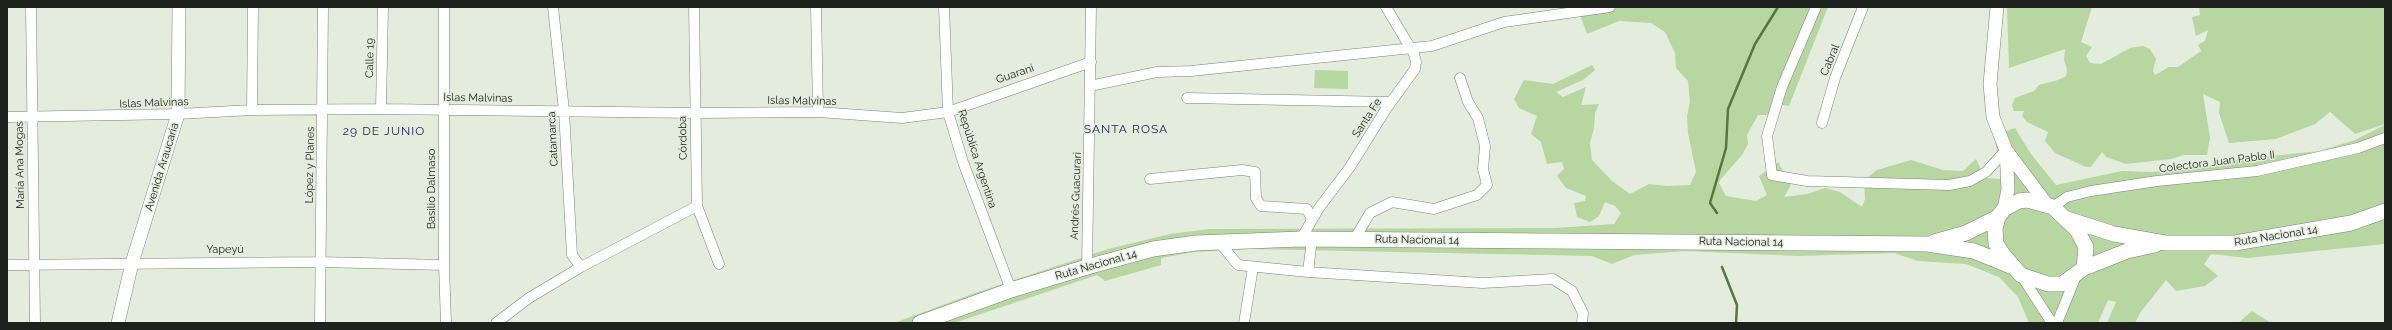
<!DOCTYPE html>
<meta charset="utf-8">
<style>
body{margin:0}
#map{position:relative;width:2392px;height:330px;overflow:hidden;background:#e4ecde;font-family:Raleway,sans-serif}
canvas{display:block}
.frame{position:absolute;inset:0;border:8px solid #1e211d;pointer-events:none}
</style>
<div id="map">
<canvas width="2392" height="330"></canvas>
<div class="frame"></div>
</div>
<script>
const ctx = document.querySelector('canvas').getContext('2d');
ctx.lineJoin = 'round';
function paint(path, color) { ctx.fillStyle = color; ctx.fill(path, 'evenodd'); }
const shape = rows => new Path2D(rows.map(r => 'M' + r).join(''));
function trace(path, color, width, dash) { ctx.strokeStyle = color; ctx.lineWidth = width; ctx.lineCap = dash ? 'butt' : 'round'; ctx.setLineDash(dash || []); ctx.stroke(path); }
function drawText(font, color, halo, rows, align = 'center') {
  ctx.font = font + ' Raleway,sans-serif'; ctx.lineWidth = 3; ctx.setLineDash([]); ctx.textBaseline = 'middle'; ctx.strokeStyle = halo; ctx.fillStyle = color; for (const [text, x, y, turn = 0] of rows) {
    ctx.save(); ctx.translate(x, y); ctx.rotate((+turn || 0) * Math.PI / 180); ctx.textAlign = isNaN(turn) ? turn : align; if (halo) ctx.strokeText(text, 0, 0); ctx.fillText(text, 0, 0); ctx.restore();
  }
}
paint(shape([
 [1590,7,1828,7,1789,106,1778,104,1767,115,1758,115,1747,135,1748,144,1742,155,1720,180,1719,183,1726,196,1756,201,1767,195,1759,176,1778,162,1791,185,1784,197,1807,194,1825,188,1840,192,1862,207,1865,199,1864,180,1877,170,1911,160,1943,170,1963,171,1976,159,1985,178,2002,179,1994,135,2015,128,2031,154,2056,185,2122,171,2151,172,2210,165,2242,159,2319,151,2355,140,2385,125,2385,244,2247,258,2211,254,2204,264,2218,276,2205,286,2176,291,2166,280,2140,313,2135,323,2107,323,2116,302,2108,300,2098,323,2029,323,2018,297,1999,277,1966,264,1918,261,1894,253,1798,256,1685,251,1634,255,1612,264,1592,256,1251,249,1194,252,1161,258,1161,265,1105,281,1097,275,954,323,894,323,975,293,1108,249,1170,234,1209,229,1555,228,1614,224,1621,213,1615,206,1605,202,1599,216,1590,222,1577,217,1574,203,1585,201,1586,196,1566,188,1557,176,1564,169,1562,162,1547,164,1541,142,1531,134,1537,116,1519,108,1514,99,1524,80,1553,84,1592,65,1595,70,1583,80,1556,92,1563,97,1586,87,1581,105,1599,104,1595,113,1594,128,1590,143,1592,160,1612,181,1630,194,1649,184,1667,186,1690,185,1696,172,1688,133,1687,116,1690,102,1688,81,1676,68,1675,53,1665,32,1651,23,1619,21,1587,34,1579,12],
 [2007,7,2092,7,2081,42,2092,47,2086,56,2090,63,2101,64,2130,48,2143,46,2150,49,2156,59,2153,71,2155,75,2169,67,2178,67,2201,51,2198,45,2205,41,2208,30,2196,36,2192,17,2200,15,2199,7,2385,7,2385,124,2355,134,2330,112,2315,124,2276,139,2229,143,2219,113,2220,102,2203,94,2210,138,2207,155,2184,155,2171,159,2126,164,2106,157,2102,152,2091,167,2086,167,2055,153,2045,141,2048,132,2027,122,2022,116,2024,111,2014,111,2012,105,2015,98,2034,91,2039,85,2058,80,2066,76,2067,70,2064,59,2065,49,2009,68],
 [1315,70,1348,71,1348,89,1314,88],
 [2252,311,2268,321,2271,323,2238,323]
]), '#b7d6a1');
trace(shape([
 [1717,213,1710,203,1726,148,1728,109,1755,44,1778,7],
 [1722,267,1737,305,1736,323]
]), '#597641', 2.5);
const minor = shape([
 [31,7,35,323],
 [444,7,444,265,446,323],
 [553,7,564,111,572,255,581,267],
 [694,7,697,206,719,264],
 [816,7,818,112],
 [944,7,948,112,963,162,1011,290],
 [1816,7,1782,87,1767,136,1772,175,1807,181,1949,185,1970,181,1986,172,2006,150],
 [1090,86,1157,72,1191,71,1432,46,1504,22,1610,7],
 [1187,98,1391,102],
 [381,109,383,7],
 [252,110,253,7],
 [7,117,178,114,252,110,381,109,695,113,818,112,902,118,948,112,1091,62],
 [1822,123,1835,78,1863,7],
 [1150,179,1242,170,1255,172,1256,198,1261,206,1307,209,1312,220],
 [2053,207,2067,197,2091,191,2157,181,2257,171,2358,148,2385,138],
 [1301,239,1319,208,1350,167,1386,109,1415,69,1416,62,1414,54,1386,7],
 [1354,240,1370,213,1392,202,1434,209,1477,195,1487,185,1483,169,1485,146,1478,118,1468,102,1460,78],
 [1219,242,1238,265,1308,272,1483,283,1553,279,1572,291,1583,313,1582,323],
 [7,265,320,262,444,265],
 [1087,267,1091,7],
 [1308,272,1312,239],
 [2021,275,2052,323],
 [320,323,323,7],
 [496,323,529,298,581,267,697,206],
 [1244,323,1253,267],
 [2057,323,2076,276]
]);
const major = shape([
 [1997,7,1990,84,1993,117,2006,150,2048,206],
 [2004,209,2008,189,2006,150],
 [118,323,132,263,178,114,179,7]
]);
const highway = shape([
 [2027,200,2053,207,2077,230,2086,247,2084,268,2062,284,2048,284,2021,275,2004,256,1996,244,1995,229,1998,217,2004,209,2019,201,2027,200],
 [2067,219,2114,234,2165,243,2235,243,2351,223,2385,211],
 [1934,242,1966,233,1998,217],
 [2084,268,2127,251,2155,245],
 [920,323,1011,290,1087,267,1153,249,1196,243,1301,239,1927,244,1974,251,2013,267]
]);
trace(minor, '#7c8378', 11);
trace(major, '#7c8378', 14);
trace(highway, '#7c8378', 16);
trace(minor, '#fff', 10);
trace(major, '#fff', 13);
trace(highway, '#fff', 15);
drawText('11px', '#1e211d', '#e4ecde', [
 ["Calle 19",370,58,-89],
 ["Cabral",1830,60,-68],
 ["Guarani",1015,74,-19],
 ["Islas Malvinas",478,98,1],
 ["Islas Malvinas",802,101,1],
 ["Islas Malvinas",154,103,-2],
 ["Santa Fe",1367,118,-57],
 ["Córdoba",683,138,-91],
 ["Catamarca",553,139,-93],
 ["República Argentina",977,159,72],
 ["Colectora Juan Pablo II",2217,162,-7],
 ["María Ana Mogas",20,165,-91],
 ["López y Planes",310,165,-89],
 ["Avenida Araucaria",162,167,-73],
 ["Basilio Dalmaso",432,189,-90],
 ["Andrés Guacurari",1076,196,-88],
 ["Ruta Nacional 14",2276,236,-9],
 ["Ruta Nacional 14",1417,240,1],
 ["Ruta Nacional 14",1741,242,1],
 ["Yapeyú",225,250],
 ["Ruta Nacional 14",1096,265,-16]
]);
ctx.letterSpacing = '1px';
drawText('12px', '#22245e', '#e4ecde', [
 ["SANTA ROSA",1126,129],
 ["29 DE JUNIO",384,131]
]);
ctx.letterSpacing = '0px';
</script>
